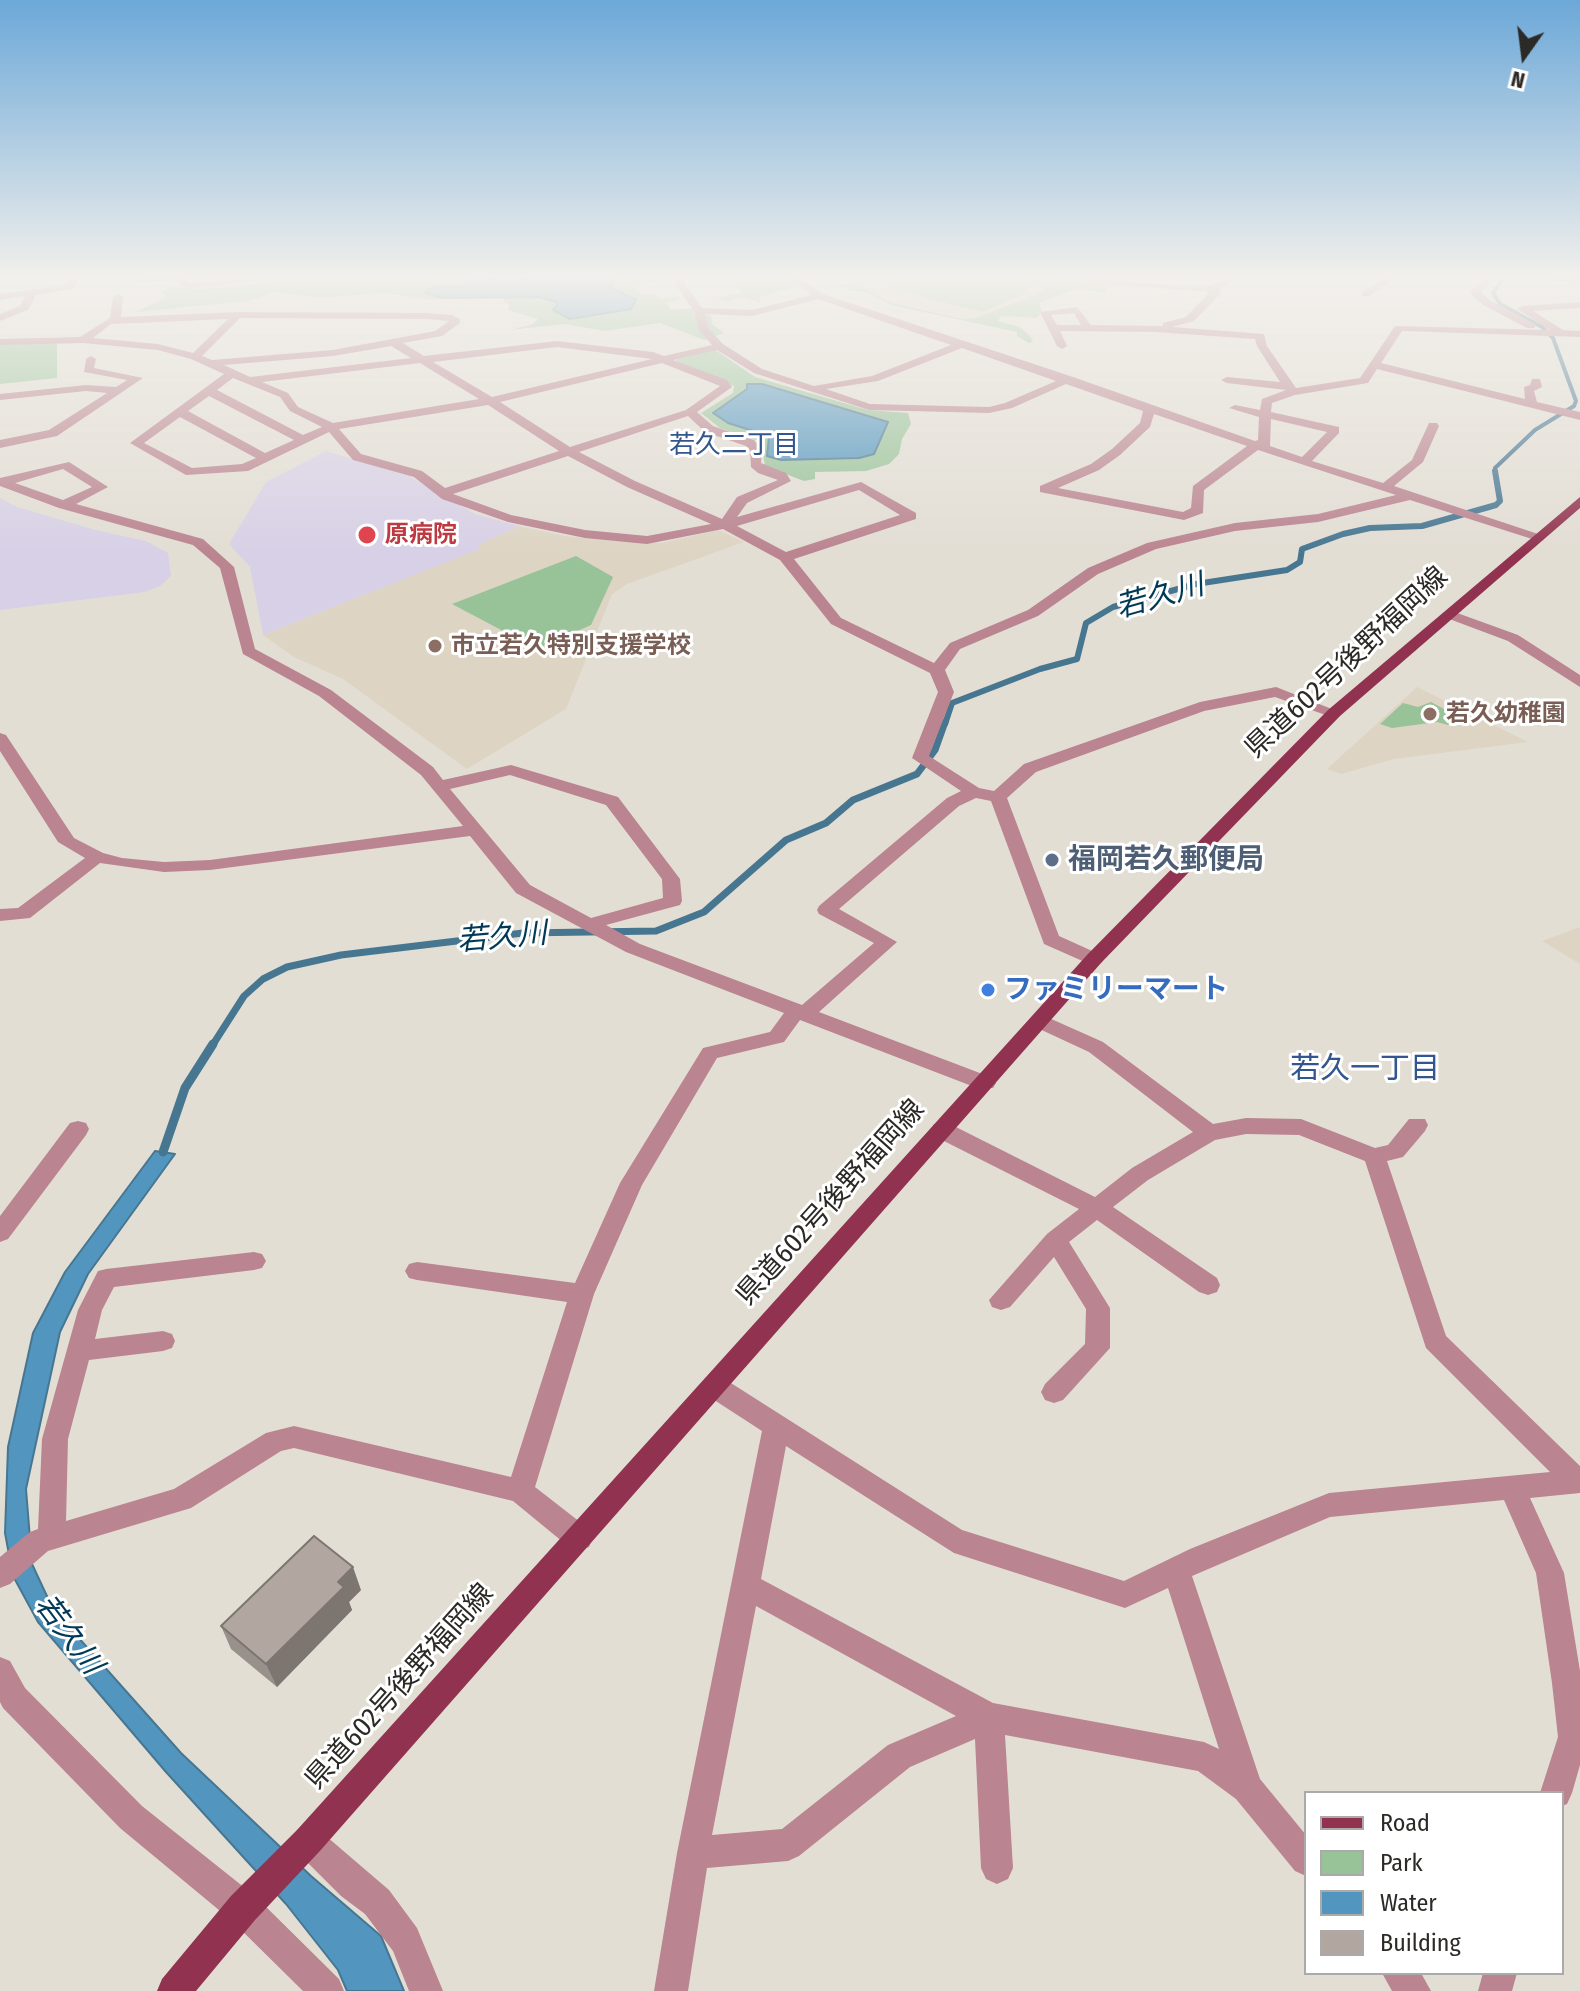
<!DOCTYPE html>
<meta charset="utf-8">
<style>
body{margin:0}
#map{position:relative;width:1580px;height:1991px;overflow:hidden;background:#e3ded4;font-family:"Fira Sans Condensed",sans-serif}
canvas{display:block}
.legend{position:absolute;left:1304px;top:1791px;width:260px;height:184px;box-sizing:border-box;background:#fff;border:2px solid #abaaa8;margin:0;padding:10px 14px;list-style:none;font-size:24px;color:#2c2a26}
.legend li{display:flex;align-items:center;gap:16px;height:40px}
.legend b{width:40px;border:2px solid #abaaa8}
.north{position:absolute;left:1484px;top:16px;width:80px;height:80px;-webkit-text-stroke:6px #fff;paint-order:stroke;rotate:194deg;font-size:22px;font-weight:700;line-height:32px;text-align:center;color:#2c2a26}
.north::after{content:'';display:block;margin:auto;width:28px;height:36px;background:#2c2a26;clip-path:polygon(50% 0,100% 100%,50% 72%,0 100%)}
</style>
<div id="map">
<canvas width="1580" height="1991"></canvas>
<ul class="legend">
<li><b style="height:10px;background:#913350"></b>Road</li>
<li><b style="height:22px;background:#98c298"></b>Park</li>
<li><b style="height:22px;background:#5296bf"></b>Water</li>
<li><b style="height:22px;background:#b1a7a0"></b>Building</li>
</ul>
<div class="north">N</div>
</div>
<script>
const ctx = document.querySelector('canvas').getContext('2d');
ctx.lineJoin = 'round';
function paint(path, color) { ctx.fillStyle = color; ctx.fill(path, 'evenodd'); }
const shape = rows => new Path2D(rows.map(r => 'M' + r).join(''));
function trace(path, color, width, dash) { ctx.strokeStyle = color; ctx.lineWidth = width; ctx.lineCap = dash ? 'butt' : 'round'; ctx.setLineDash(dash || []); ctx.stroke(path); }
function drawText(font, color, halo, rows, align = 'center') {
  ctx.font = font + ' "Fira Sans Condensed","Noto Sans JP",sans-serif'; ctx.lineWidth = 6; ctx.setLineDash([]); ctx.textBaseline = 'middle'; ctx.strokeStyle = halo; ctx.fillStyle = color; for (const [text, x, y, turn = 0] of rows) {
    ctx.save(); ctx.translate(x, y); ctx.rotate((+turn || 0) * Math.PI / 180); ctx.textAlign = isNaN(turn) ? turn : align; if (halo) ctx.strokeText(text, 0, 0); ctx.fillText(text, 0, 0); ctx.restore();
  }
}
paint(shape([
 [844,277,1053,277,1045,289,1037,294,976,318,962,319,893,303],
 [519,526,565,536,639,543,662,543,718,530,744,542,627,584,612,594,566,709,467,769,343,679,294,657,263,635,481,548,477,545],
 [1417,687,1528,742,1394,759,1341,774,1327,769],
 [1580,927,1580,964,1542,941]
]), '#ddd4c3');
paint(shape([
 [326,451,409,476,475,514,519,526,478,545,482,548,263,635,250,567,229,544,266,482],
 [0,498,17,507,96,530,146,541,168,553,171,576,160,586,145,592,0,610]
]), '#d8d0e6');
paint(shape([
 [299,277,482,277,459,287,433,286,426,292,441,298,433,300,383,293,320,298,275,292,247,301,136,312,167,297,161,291,169,289,170,285,196,289,233,287],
 [575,277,674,277,634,286,642,295,653,294,660,299,678,297,680,300,665,302,671,310,694,308,694,315,711,315,712,324,724,333,704,340,660,323,605,331,564,324,510,330,533,324,538,319,508,310,509,304,503,302,504,296],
 [731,277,788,277,798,286,760,297,760,303,743,297,726,301,715,298,742,293],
 [927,277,1033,277,1037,281,1026,293,983,312,933,300,889,285,892,281],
 [1051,277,1073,277,1081,283,1109,284,1105,293,1077,289,1039,303,1042,311,1037,318,1001,316,998,321,1020,327,1029,335,1033,341,1029,343,1017,336,1017,332,891,305,866,292,851,291,839,286,854,282,893,303,962,319,976,318,1037,294,1045,289],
 [57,343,57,378,0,384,0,344],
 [714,349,755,377,868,410,908,413,911,424,902,439,899,454,889,464,866,471,815,472,815,479,804,481,765,466,762,445,756,440,720,428,701,413,733,393,734,386,696,373,675,360],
 [576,556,613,577,591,625,537,649,452,604],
 [1431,702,1457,716,1448,725,1437,722,1392,728,1380,724,1403,703,1418,707]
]), '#98c298');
const water = shape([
 [482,277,506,281,531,277,622,277,612,282,612,288,636,300,631,309,570,319,553,310,557,305,556,302,539,297,441,298,425,292,433,286,459,287,482,277],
 [747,384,762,384,888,422,874,454,859,458,781,460,767,456,769,436,728,423,713,413,747,389,747,384],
 [155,1151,175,1154,88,1274,60,1332,26,1489,32,1564,53,1609,181,1753,311,1876,381,1936,404,1991,347,1991,338,1970,286,1904,166,1772,38,1622,13,1576,5,1533,8,1447,33,1333,65,1272,155,1151]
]);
paint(water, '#5296bf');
trace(water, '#477691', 2);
trace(shape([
 [1496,473,1495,468,1535,430,1574,406,1576,401,1553,338,1542,327,1500,304,1493,293,1504,277]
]), '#477691', 4);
trace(shape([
 [945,724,952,703,1040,669,1077,659,1086,623,1113,607,1196,584,1287,570,1300,562,1302,549,1343,534,1370,528,1422,526,1496,505,1500,501,1495,471]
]), '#477691', 6);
trace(shape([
 [212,1046,244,996,263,979,287,967,341,955,523,933,656,931,704,912,786,840,826,823,853,800,917,774,935,750,945,722]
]), '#477691', 7);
trace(shape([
 [163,1152,185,1088,213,1044]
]), '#477691', 9);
paint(shape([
 [70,277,80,277,73,289,36,295,28,310,0,321,0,314,20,306,25,296,0,300,0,294,66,285,70,277],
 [142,277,184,277,188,283,287,277,186,289,174,280,138,283,133,280,142,277],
 [675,277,685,277,685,284,702,308,752,310,811,295,788,277,799,277,823,294,1073,377,1255,441,1258,440,1259,417,1229,408,1235,405,1260,410,1262,399,1286,390,1227,383,1221,380,1227,377,1280,382,1257,346,1255,339,1155,332,1060,331,1067,346,1062,349,1057,346,1040,312,1077,307,1091,325,1163,326,1163,323,1186,317,1210,292,1088,283,1078,277,1191,287,1210,286,1228,277,1240,277,1220,289,1221,293,1194,321,1172,327,1264,334,1267,346,1296,388,1360,378,1395,326,1550,330,1517,309,1522,306,1580,302,1580,308,1533,311,1563,330,1580,331,1580,337,1402,331,1381,363,1525,399,1524,387,1530,385,1532,379,1540,379,1542,387,1534,391,1537,402,1580,412,1580,420,1377,369,1368,383,1295,395,1272,403,1271,412,1339,427,1339,433,1312,461,1383,483,1412,460,1429,423,1437,423,1439,426,1423,462,1394,486,1544,536,1532,539,1410,500,1318,522,1235,531,1156,549,1098,574,1038,616,960,649,945,670,954,692,929,756,979,788,994,791,1024,764,1200,702,1276,687,1342,713,1334,718,1275,697,1204,711,1036,772,1007,798,1059,936,1101,955,1104,959,1101,963,1087,963,1044,944,991,801,976,798,959,806,839,909,897,942,819,1012,993,1078,996,1083,993,1088,977,1088,800,1020,784,1042,717,1058,642,1185,594,1294,535,1487,589,1529,593,1538,589,1547,579,1551,569,1547,513,1501,294,1448,281,1451,191,1508,48,1551,10,1584,0,1588,0,1557,30,1532,38,1529,42,1439,78,1310,98,1271,106,1269,254,1252,262,1254,266,1261,262,1268,254,1270,114,1287,102,1310,95,1339,163,1331,172,1334,175,1341,172,1348,163,1351,89,1360,68,1439,66,1521,174,1489,266,1433,294,1426,511,1477,567,1302,417,1280,409,1278,405,1271,409,1264,417,1262,575,1283,620,1183,703,1048,770,1032,784,1013,626,952,516,893,470,836,210,870,164,872,100,863,30,918,0,921,0,909,18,908,85,858,58,842,0,751,0,733,6,735,74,838,103,853,122,858,164,862,210,860,463,826,421,775,319,696,243,654,220,568,193,545,59,508,0,486,0,478,69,462,108,487,76,504,203,539,234,567,255,649,331,690,433,767,443,780,511,765,618,797,680,879,682,901,680,905,606,925,640,944,802,1005,874,943,819,914,817,910,819,906,947,798,961,791,912,758,938,692,930,673,831,624,780,560,723,529,647,544,585,538,508,522,442,499,414,477,353,460,329,432,248,471,186,475,130,443,224,374,191,359,158,350,83,343,0,345,0,339,80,337,110,318,113,297,118,294,123,297,121,317,237,312,427,313,452,315,460,319,460,323,442,336,403,343,424,356,557,341,653,352,664,356,712,345,699,330,694,311,675,284,675,277],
 [818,299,951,345,872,376,814,386,762,369,723,344,709,329,705,314,752,316,818,299],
 [1074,313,1081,325,1057,325,1051,315,1074,313],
 [240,318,427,319,449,321,435,331,333,350,212,360,202,356,240,318],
 [228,319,193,353,158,344,93,338,111,324,228,319],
 [391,346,411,358,250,377,224,365,333,356,391,346],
 [557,347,652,359,492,397,433,362,557,347],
 [962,348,1056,381,1005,403,989,407,870,404,826,389,878,381,962,348],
 [717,350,754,373,869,410,989,413,1012,408,1066,384,1143,411,1140,423,1112,449,1091,464,1040,486,1040,492,1045,493,1184,520,1203,513,1204,490,1258,450,1396,495,1318,514,1235,523,1147,543,1088,568,1028,610,950,643,934,663,841,618,794,559,916,519,916,513,861,482,737,517,747,503,791,481,786,473,761,463,762,450,754,440,713,426,697,412,732,387,727,380,673,360,717,350],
 [420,363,479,399,333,423,298,407,288,393,262,382,420,363],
 [662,363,720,386,686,410,570,447,500,402,662,363],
 [233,378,280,397,290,411,322,427,303,435,217,390,233,378],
 [209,396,294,440,265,453,188,411,209,396],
 [488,405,559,451,445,488,422,471,361,454,339,429,488,405],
 [1154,414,1247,446,1193,486,1191,508,1183,512,1058,488,1099,470,1120,455,1150,427,1154,414],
 [688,416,705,432,746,446,750,450,751,467,758,473,778,480,737,497,722,519,635,481,579,452,688,416],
 [180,417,256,458,242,464,192,468,144,443,180,417],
 [1271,419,1327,432,1302,457,1270,446,1271,419],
 [568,456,627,487,711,524,647,536,585,530,511,515,453,494,568,456],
 [63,469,92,487,63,500,15,483,63,469],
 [859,490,900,515,786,552,737,526,859,490],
 [510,775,606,805,662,879,663,898,591,918,530,885,450,789,510,775],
 [1385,277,1396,277,1370,296,1362,296,1362,292,1385,277],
 [1486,277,1497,277,1481,292,1491,301,1535,324,1535,328,1527,328,1483,305,1471,294,1471,290,1486,277],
 [1546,277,1580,278,1580,284,1551,280,1546,277],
 [91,356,96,359,94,368,143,378,57,436,0,448,0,440,49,430,107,393,86,391,0,400,0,394,86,385,116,387,127,380,84,372,86,359,91,356],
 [1449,610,1518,635,1580,675,1580,687,1508,641,1444,617,1442,614,1449,610],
 [1040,1014,1103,1042,1213,1124,1246,1118,1301,1119,1375,1148,1388,1145,1409,1119,1425,1119,1428,1125,1425,1131,1403,1157,1387,1161,1446,1336,1580,1466,1580,1493,1530,1498,1564,1573,1580,1671,1580,1765,1572,1793,1567,1804,1562,1806,1562,1793,1540,1793,1558,1737,1552,1683,1536,1573,1504,1500,1330,1517,1192,1576,1260,1779,1306,1835,1306,1876,1295,1871,1236,1799,1198,1771,1005,1735,1013,1868,1008,1879,997,1884,986,1879,981,1868,975,1739,910,1767,799,1856,788,1861,707,1868,688,1991,654,1991,677,1853,762,1431,705,1394,701,1386,705,1378,714,1375,723,1378,962,1530,1124,1581,1190,1549,1329,1493,1550,1472,1426,1348,1365,1161,1299,1135,1246,1134,1215,1140,1148,1180,1113,1207,1217,1278,1220,1285,1217,1292,1208,1295,1199,1292,1097,1220,1069,1242,1110,1308,1110,1348,1063,1400,1054,1403,1045,1400,1041,1392,1045,1384,1085,1344,1086,1309,1054,1257,1010,1307,1001,1310,992,1307,989,1300,1047,1234,1079,1209,934,1136,931,1130,934,1124,950,1124,1095,1197,1132,1168,1193,1132,1089,1052,1033,1026,1030,1021,1033,1016,1040,1014],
 [786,1446,954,1553,1125,1608,1168,1588,1219,1749,1204,1742,993,1703,761,1579,786,1446],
 [756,1606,956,1716,888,1745,782,1829,712,1835,756,1606],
 [78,1121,86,1123,89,1129,86,1135,8,1239,0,1242,0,1216,70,1123,78,1121],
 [0,1657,10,1661,25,1688,142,1806,255,1896,339,1979,344,1991,303,1991,231,1920,120,1828,3,1708,0,1702,0,1657],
 [308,1825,319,1830,389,1890,417,1928,443,1991,409,1991,393,1951,365,1914,341,1896,297,1852,292,1841,297,1830,308,1825],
 [1382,1973,1421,1973,1431,1991,1392,1991,1382,1973],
 [1483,1973,1517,1973,1512,1991,1478,1991,1483,1973]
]), '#ba8490');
paint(shape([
 [1580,497,1580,508,1340,716,1101,963,319,1852,255,1920,196,1991,157,1991,162,1979,231,1896,297,1830,1087,955,1328,710,1580,497]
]), '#913350');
paint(shape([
 [361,1590,349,1602,352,1610,277,1687,231,1649,221,1626]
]), '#98908a');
paint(shape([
 [353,1567,361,1590,349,1602,352,1610,277,1687,266,1664,338,1582]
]), '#7c7570');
const building = shape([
 [314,1536,353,1567,338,1582,344,1587,266,1664,221,1626,314,1536]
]);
paint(building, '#b1a7a0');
trace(building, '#7c7570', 2);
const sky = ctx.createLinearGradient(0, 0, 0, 555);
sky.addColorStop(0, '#6ca8d8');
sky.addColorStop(0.5, '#f2f0ec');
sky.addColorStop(1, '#f2f0ec00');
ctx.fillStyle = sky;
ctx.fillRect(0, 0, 1580, 555);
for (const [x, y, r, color] of [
 [367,535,10,"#e0444e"],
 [435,646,8,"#8d6e63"],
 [1430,714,8,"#8d6e63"],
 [1052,860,8,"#5c6f8a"],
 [988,990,8,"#3f7fe0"]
]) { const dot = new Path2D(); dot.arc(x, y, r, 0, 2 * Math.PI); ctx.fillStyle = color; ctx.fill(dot); trace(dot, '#fff', 3); }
drawText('bold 24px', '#be3a42', '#fff', [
 ["原病院",385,535]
], 'left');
drawText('bold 24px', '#785e54', '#fff', [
 ["市立若久特別支援学校",451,646],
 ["若久幼稚園",1446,714]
], 'left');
drawText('26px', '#33568e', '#fff', [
 ["若久二丁目",734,446]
]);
drawText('28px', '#2c2a26', '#fff', [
 ["県道602号後野福岡線",1347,663,-43],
 ["県道602号後野福岡線",831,1203,-48],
 ["県道602号後野福岡線",400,1687,-48]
]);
drawText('bold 28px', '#4e5e75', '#fff', [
 ["福岡若久郵便局",1068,860]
], 'left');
drawText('bold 28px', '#366cbe', '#fff', [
 ["ファミリーマート",1004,990]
], 'left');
drawText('italic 30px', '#003955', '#fff', [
 ["若久川",1160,597,-16],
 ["若久川",502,938,-5],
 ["若久川",68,1635,53]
]);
drawText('30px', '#33568e', '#fff', [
 ["若久一丁目",1365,1070]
]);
</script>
